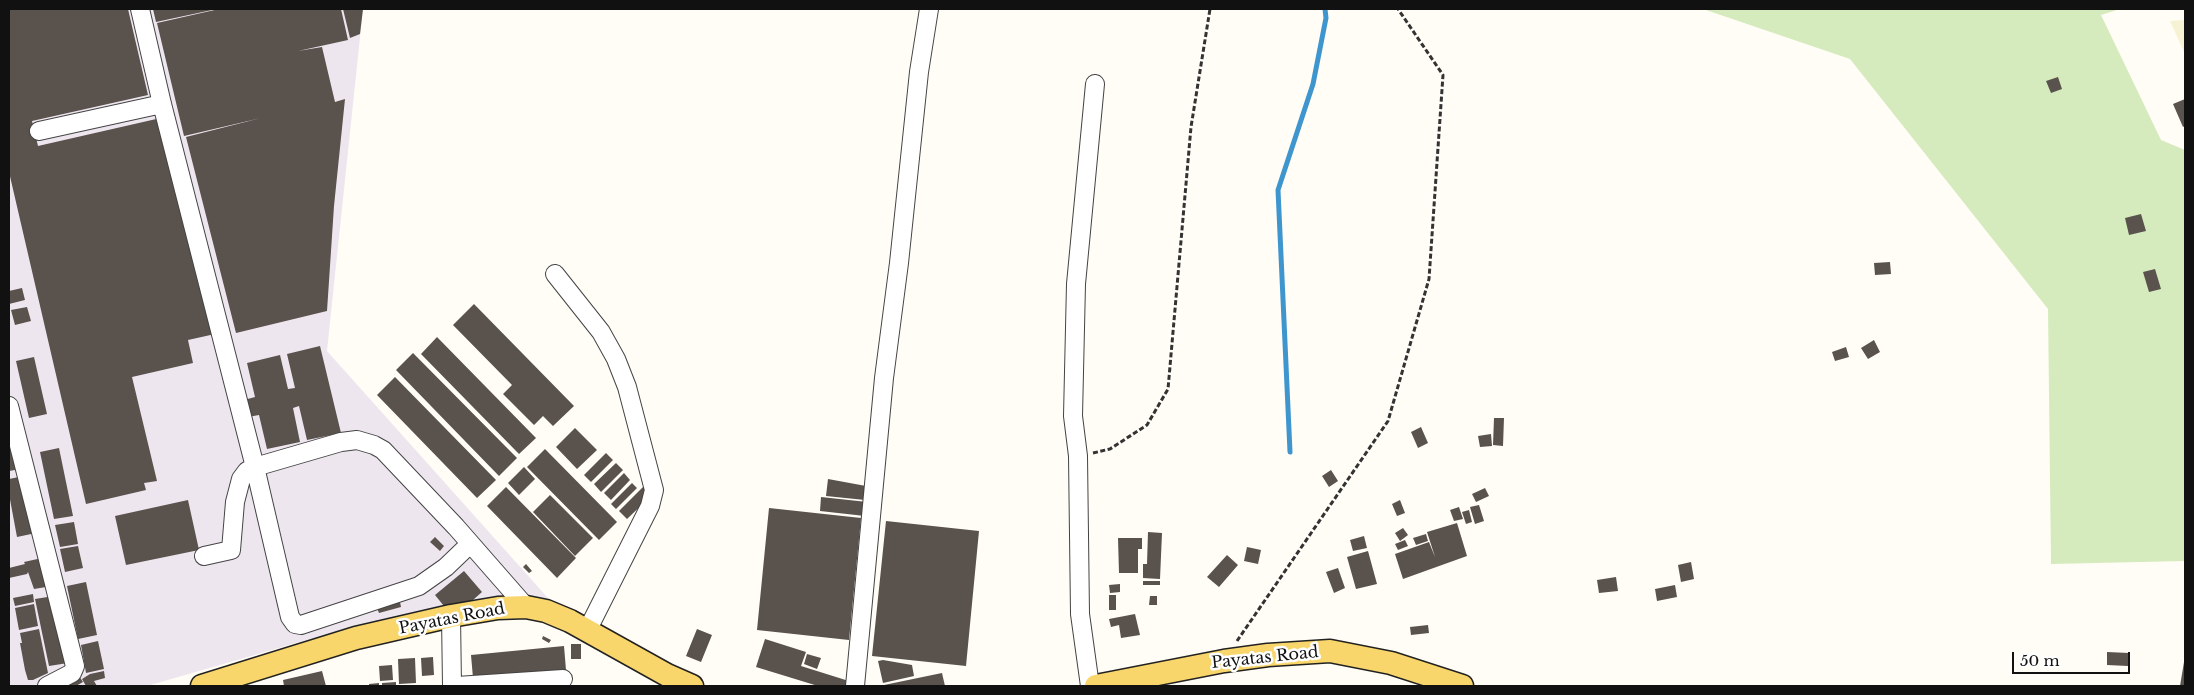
<!DOCTYPE html>
<style>
body{margin:0}
#map{position:relative;width:2194px;height:695px;overflow:hidden;background:#fffdf5;font-family:"Libre Baskerville",serif}
canvas{display:block}
.frame{position:absolute;inset:0;border:10px solid #111;pointer-events:none}
.scale{position:absolute;left:2012px;top:652px;width:118px;height:22px;box-sizing:border-box;border:2px solid #111;border-top:0;padding-left:6px;font-size:15px;line-height:18px;white-space:nowrap;color:#111;-webkit-text-stroke:4px #fff;paint-order:stroke}
</style>
<div id="map">
<canvas width="2194" height="695"></canvas>
<div class="frame"></div>
<div class="scale">50 m</div>
</div>
<script>
const ctx = document.querySelector('canvas').getContext('2d');
ctx.lineJoin = 'round';
function paint(path, color) { ctx.fillStyle = color; ctx.fill(path, 'evenodd'); }
const shape = rows => new Path2D(rows.map(r => 'M' + r).join(''));
function trace(path, color, width, dash) { ctx.strokeStyle = color; ctx.lineWidth = width; ctx.lineCap = dash ? 'butt' : 'round'; ctx.setLineDash(dash || []); ctx.stroke(path); }
function drawText(font, color, halo, rows, align = 'center') {
  ctx.font = font + ' "Libre Baskerville",serif'; ctx.lineWidth = 5; ctx.setLineDash([]); ctx.textBaseline = 'middle'; ctx.strokeStyle = halo; ctx.fillStyle = color; for (const [text, x, y, turn = 0] of rows) {
    ctx.save(); ctx.translate(x, y); ctx.rotate((+turn || 0) * Math.PI / 180); ctx.textAlign = isNaN(turn) ? turn : align; if (halo) ctx.strokeText(text, 0, 0); ctx.fillText(text, 0, 0); ctx.restore();
  }
}
paint(shape([
 [9,9,363,9,327,351,548,598,310,639,147,686,9,686]
]), '#eee6ef');
paint(shape([
 [2185,20,2185,54,2170,21]
]), '#f6f3d4');
paint(shape([
 [1703,9,2120,9,2101,15,2161,140,2185,150,2185,561,2051,564,2048,309,1850,59]
]), '#d5ebbd');
trace(shape([
 [1290,452,1278,190,1313,84,1326,18,1325,9]
]), '#3f96cf', 5);
paint(shape([
 [9,9,128,9,148,95,32,121,38,146,165,117,215,334,188,340,193,363,132,377,157,481,144,483,146,490,86,504,9,172],
 [153,9,212,9,212,10,156,22],
 [219,9,341,9,348,40,298,51,322,47,335,102,345,99,334,206,327,311,236,333,186,137,261,118,184,136,157,23],
 [343,9,363,9,360,34,350,38],
 [2058,77,2062,89,2051,93,2046,81],
 [2185,99,2185,126,2183,127,2173,104],
 [2141,214,2146,231,2129,235,2125,218],
 [1890,262,1891,274,1875,275,1874,263],
 [2155,269,2161,289,2149,292,2143,272],
 [22,288,25,300,9,304,9,291],
 [474,304,574,406,553,426,543,416,534,425,503,394,512,385,453,325],
 [27,307,31,321,15,325,11,310],
 [437,337,536,438,519,454,421,354],
 [1874,340,1880,352,1868,359,1861,348],
 [320,346,341,433,307,440,299,406,293,408,300,442,267,449,259,415,248,417,244,400,255,397,247,363,280,355,288,389,295,388,287,354],
 [1846,347,1849,357,1835,361,1832,352],
 [413,353,517,458,499,476,396,370],
 [34,357,47,414,29,418,16,361],
 [395,377,496,480,477,498,377,395],
 [1494,418,1504,418,1503,446,1493,445],
 [1421,427,1428,443,1418,448,1411,432],
 [575,428,597,450,577,469,556,447],
 [1491,434,1492,446,1480,447,1478,436],
 [16,448,21,469,9,471,9,449],
 [59,448,73,516,54,519,40,452],
 [545,449,617,522,599,540,527,467],
 [606,453,613,460,591,482,584,475],
 [616,463,623,470,601,492,594,484],
 [524,467,535,479,519,495,508,483],
 [1331,470,1338,481,1329,487,1322,476],
 [624,473,630,480,611,500,604,493],
 [24,476,36,533,17,537,9,494,9,479],
 [828,479,866,486,865,500,826,496],
 [632,483,637,488,616,509,611,504],
 [506,487,576,558,557,578,487,506],
 [643,487,651,496,627,519,619,511],
 [1485,488,1489,496,1476,502,1472,494],
 [550,495,593,538,575,556,533,512],
 [821,497,867,502,865,516,820,511],
 [188,500,199,550,126,565,115,516],
 [1400,500,1405,513,1397,516,1392,504],
 [1479,505,1484,521,1475,524,1470,507],
 [1459,507,1463,519,1454,521,1450,510],
 [769,508,861,518,849,640,757,630],
 [1469,510,1472,522,1466,524,1462,512],
 [886,521,979,531,966,666,872,656],
 [74,522,78,544,60,547,55,525],
 [1457,523,1467,556,1403,579,1395,554,1429,542,1435,557,1427,532],
 [1403,528,1408,535,1400,541,1395,533],
 [1148,532,1162,533,1160,579,1143,578,1143,564,1147,564],
 [1426,534,1428,541,1416,545,1413,538],
 [1364,536,1367,548,1353,551,1350,540],
 [435,537,444,546,440,551,430,542],
 [1118,538,1142,538,1142,549,1138,549,1138,573,1119,573],
 [1405,540,1408,546,1398,550,1395,544],
 [78,546,83,568,65,572,60,549],
 [1247,547,1261,550,1258,564,1244,561],
 [1368,551,1377,584,1356,589,1347,557],
 [1227,555,1238,565,1219,587,1207,577],
 [42,558,52,586,34,589,28,572,27,574,9,578,9,568,25,564,24,562],
 [1691,562,1694,579,1681,582,1678,565],
 [526,564,532,571,529,573,523,567],
 [1338,568,1345,588,1334,593,1326,572],
 [464,571,482,592,465,607,448,611,435,595],
 [1616,577,1618,591,1599,593,1597,580],
 [1143,581,1160,581,1160,585,1143,585],
 [86,582,97,635,78,639,67,586],
 [1120,584,1120,592,1110,593,1109,585],
 [1675,585,1677,597,1657,601,1655,589],
 [33,594,34,602,15,606,13,598],
 [1109,595,1116,595,1116,610,1109,610],
 [54,596,68,663,49,666,35,599],
 [1150,596,1157,596,1157,605,1149,605],
 [400,602,401,607,379,613,377,608],
 [34,604,38,626,19,630,15,608],
 [1135,614,1140,635,1121,638,1119,625,1111,627,1109,619],
 [1428,625,1429,633,1411,635,1410,627],
 [39,629,48,673,33,680,28,680,25,670,20,643,22,643,20,633],
 [697,629,712,635,701,662,686,656],
 [543,636,551,640,549,643,542,639],
 [765,639,806,652,801,666,852,682,851,686,818,686,756,667],
 [98,641,104,669,86,673,81,645],
 [571,644,581,644,581,659,571,659],
 [564,646,566,670,473,678,471,655],
 [2107,652,2129,653,2128,666,2107,665],
 [807,654,821,658,817,669,804,664],
 [433,657,434,675,422,676,421,658],
 [415,658,416,683,399,684,398,659],
 [883,660,912,665,914,676,883,683,878,661],
 [2184,662,2185,686,2180,686],
 [392,665,393,680,380,681,379,666],
 [104,671,105,678,94,681,97,686,86,686,82,679,90,674],
 [322,671,326,686,284,686,283,680],
 [77,673,83,682,76,686,70,686,66,681],
 [942,673,945,686,884,686,884,685],
 [396,682,396,686,382,686,382,683],
 [379,683,379,686,369,686,369,684]
]), '#5a524d');
const minor = shape([
 [140,9,162,104,255,467,290,617,295,624,301,625,419,586,446,567,470,544],
 [39,131,162,104],
 [555,274,601,332,616,359,627,387,654,490,650,506,587,631],
 [9,406,75,666,72,673,47,686],
 [204,556,231,550,235,502,241,479,247,471,255,467,341,442,357,440,374,445,383,450,456,527,526,607],
 [451,616,452,686],
 [457,686,563,679],
 [855,686,884,378,899,263,919,72,929,9],
 [1090,686,1080,614,1078,456,1073,416,1076,284,1095,84]
]);
const major = shape([
 [202,686,356,638,451,616,498,608,526,607,546,611,570,621,667,675,692,686],
 [1096,686,1224,661,1268,655,1330,651,1391,663,1462,686]
]);
trace(minor, '#444', 20);
trace(major, '#222', 25);
trace(shape([
 [1093,453,1110,449,1147,425,1168,389,1191,127,1210,9],
 [1237,641,1388,421,1429,279,1443,75,1398,9]
]), '#333', 3, [5, 2.5]);
trace(minor, '#fff', 18);
trace(major, '#f9d66b', 22);
drawText('16px', '#111', '#fff', [
 ["Payatas Road",452,619,-11],
 ["Payatas Road",1265,658,-6]
]);
</script>
